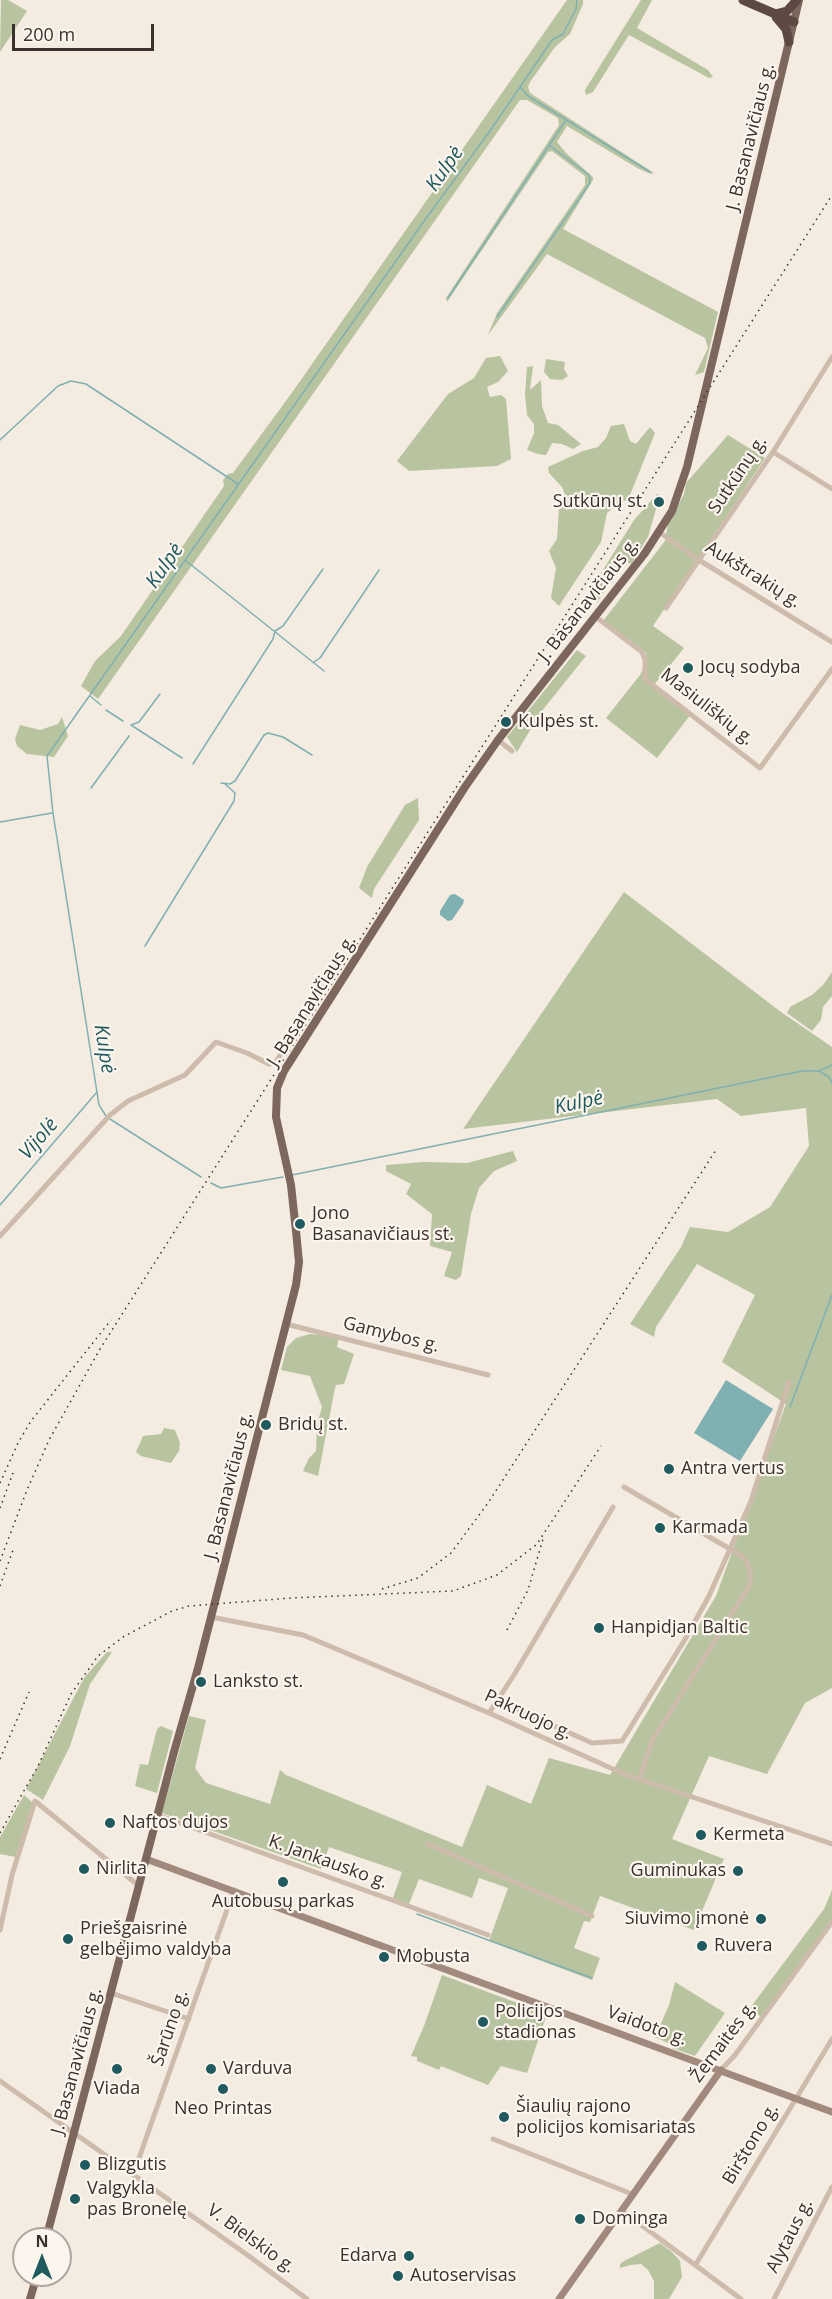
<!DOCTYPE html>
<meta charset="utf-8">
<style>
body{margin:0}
#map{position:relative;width:832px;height:2299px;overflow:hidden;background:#f4ebe1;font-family:"Open Sans",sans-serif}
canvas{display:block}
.north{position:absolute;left:12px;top:2227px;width:60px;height:60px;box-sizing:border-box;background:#fbf5ee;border:2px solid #aea6a0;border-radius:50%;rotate:0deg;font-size:16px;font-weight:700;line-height:24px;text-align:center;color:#3b302b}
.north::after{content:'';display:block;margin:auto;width:21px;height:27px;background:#1f5a5e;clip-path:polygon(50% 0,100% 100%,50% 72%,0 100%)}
.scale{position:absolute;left:12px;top:24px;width:142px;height:27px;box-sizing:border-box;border:3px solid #3b302b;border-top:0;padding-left:8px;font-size:18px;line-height:21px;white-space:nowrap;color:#3b302b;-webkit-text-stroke:4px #fbf5ee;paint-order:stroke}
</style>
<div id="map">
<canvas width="832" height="2299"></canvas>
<div class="north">N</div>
<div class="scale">200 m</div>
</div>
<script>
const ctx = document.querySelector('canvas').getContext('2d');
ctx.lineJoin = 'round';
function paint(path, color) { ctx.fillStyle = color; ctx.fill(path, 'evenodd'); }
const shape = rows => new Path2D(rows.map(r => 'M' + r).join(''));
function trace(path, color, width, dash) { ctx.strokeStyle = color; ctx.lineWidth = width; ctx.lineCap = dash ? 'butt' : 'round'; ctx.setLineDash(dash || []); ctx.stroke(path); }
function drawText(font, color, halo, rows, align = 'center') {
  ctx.font = font + ' "Open Sans",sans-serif'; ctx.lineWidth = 4.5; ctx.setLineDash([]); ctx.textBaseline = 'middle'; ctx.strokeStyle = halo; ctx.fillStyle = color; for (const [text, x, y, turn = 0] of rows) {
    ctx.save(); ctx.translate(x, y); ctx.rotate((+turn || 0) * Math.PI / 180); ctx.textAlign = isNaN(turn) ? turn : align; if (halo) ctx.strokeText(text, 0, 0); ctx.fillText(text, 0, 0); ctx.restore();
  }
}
paint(shape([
 [1,0,8,0,27,11,0,52],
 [567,0,583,0,583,4,570,34,555,47,530,82,528,87,530,93,654,173,651,174,639,169,567,126,557,142,567,154,593,177,593,180,563,229,718,312,704,372,695,375,708,348,705,338,547,254,488,335,497,313,585,185,585,176,552,151,548,152,447,302,446,298,559,125,558,118,527,100,520,100,98,699,81,686,95,661,121,636,224,486,223,480,228,474,233,473,291,394],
 [641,0,652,0,637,28,708,70,713,77,709,78,629,35,593,92,586,95,585,90],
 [500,356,508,371,498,382,487,387,490,397,501,395,506,399,511,459,497,466,409,471,397,461,448,394,474,378,486,358],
 [546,359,565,362,564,369,568,376,562,380,550,379,544,372],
 [533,366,530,390,541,380,542,406,548,423,558,425,581,444,573,449,562,444,552,443,546,455,538,454,527,450,534,433,534,424,527,415,525,394,527,367],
 [624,424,630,441,636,444,650,427,655,433,628,500,620,502,607,513,601,542,559,606,551,598,556,568,549,551,557,539,559,508,566,497,562,487,549,473,548,467,583,451,598,447,606,438,611,426],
 [728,435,765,458,653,626,684,648,654,685,691,714,657,758,606,718,640,675,647,661,646,653,641,648,603,621,665,541,668,524,684,494,686,483],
 [657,494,660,495,648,537,631,564,624,561,597,603,590,591,634,520],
 [577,650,586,656,541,712,517,752,507,737],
 [62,717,68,736,54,757,27,754,17,746,15,739,20,725,40,730,58,724],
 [418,798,419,820,374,889,372,898,359,888,367,867,405,805],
 [624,892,781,1012,832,1047,832,1688,805,1703,767,1774,709,1756,672,1839,724,1859,694,1930,600,1896,590,1922,584,1921,574,1948,600,1958,592,1980,489,1941,508,1888,479,1878,472,1898,419,1879,409,1904,393,1898,402,1872,329,1847,321,1869,162,1813,189,1716,206,1720,195,1768,206,1783,270,1804,280,1770,286,1775,462,1847,487,1785,531,1804,549,1758,610,1775,716,1596,786,1404,722,1362,755,1295,697,1264,656,1327,654,1337,630,1324,681,1247,690,1227,728,1232,770,1207,809,1146,806,1108,741,1116,717,1099,463,1129],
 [832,972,832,996,823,1007,821,1020,812,1031,787,1013,790,1007,812,995,823,985],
 [513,1151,517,1161,494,1171,479,1188,471,1214,461,1276,456,1280,444,1276,452,1252,430,1246,432,1214,406,1194,411,1184,386,1171,386,1165,423,1162,467,1163],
 [310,1334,339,1337,337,1347,354,1354,344,1384,336,1385,335,1388,318,1476,303,1471,309,1458,316,1451,317,1424,322,1407,310,1376,281,1370,287,1347,296,1338],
 [164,1428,175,1430,180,1443,179,1451,171,1463,141,1456,136,1452,143,1436,161,1434],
 [107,1652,112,1652,90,1684,70,1746,43,1800,26,1789,84,1678],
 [161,1726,173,1731,157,1793,135,1786,140,1764,148,1765,157,1729],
 [24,1795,33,1803,16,1857,0,1854,0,1837],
 [832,1890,832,1922,762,2018,750,2008,824,1909],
 [442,1975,547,2014,527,2073,501,2066,488,2085,441,2066,439,2070,417,2061,417,2057,411,2056,424,2026],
 [675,1982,725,2013,695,2056,672,2048,672,2045,655,2037,669,2005],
 [660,2243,672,2252,680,2261,682,2277,669,2299,654,2299,654,2281,648,2270,641,2264,631,2265,620,2268,620,2264,624,2261]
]), '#b8c4a0');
paint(shape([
 [455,894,464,900,463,904,452,920,448,921,440,915,440,911,450,895],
 [726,1380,773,1409,740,1461,694,1433]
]), '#7fb0b2');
trace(shape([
 [521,88,528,96,650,172],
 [448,298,566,120],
 [497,317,590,183,589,175,549,145],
 [0,440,58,386,71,381,86,384,238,484],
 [185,560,324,671],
 [314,662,320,658,379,570],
 [90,696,101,705],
 [106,710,123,721],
 [131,725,182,758],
 [131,725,139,722,160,694],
 [193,764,273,639,275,631,283,626,323,569],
 [221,783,230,784,235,781,264,735,268,733,283,737,312,755],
 [91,788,129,736],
 [0,822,52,813],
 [145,946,234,801,235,793,225,784],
 [819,1071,832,1065],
 [106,1116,99,1105,53,813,47,756,422,224,492,128,552,40,563,34,576,9,577,0],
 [110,1119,201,1177],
 [292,1175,802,1071,819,1071,829,1077,832,1083],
 [211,1183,221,1188,283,1177],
 [0,1205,97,1092],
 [790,1407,832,1295],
 [417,1914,592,1978]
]), '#7fb0b2', 1.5);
trace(shape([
 [773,452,832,489],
 [659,532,699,560,832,642],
 [666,608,773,452,832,357],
 [596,617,642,652,645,659,645,679,760,768,832,669],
 [498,740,512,751],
 [0,1236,110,1115,128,1101,185,1075,216,1042,247,1053,269,1064,275,1063,341,962],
 [286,1324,488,1375],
 [211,1617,303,1635,489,1713,624,1774,832,1844],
 [498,1701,592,1743,622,1741,684,1641,709,1596,730,1549,624,1487],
 [489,1713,514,1675,613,1507],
 [639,1780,652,1741,748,1588,751,1576,747,1562,742,1556,730,1549,751,1501,789,1382],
 [158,1815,488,1935],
 [428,1844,592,1916],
 [0,1930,12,1875,35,1801,139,1886],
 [111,1993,189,2019],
 [721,2070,735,2055,832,1922],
 [0,2081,246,2254,307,2299],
 [493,2139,632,2194],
 [133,2175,234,1890],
 [621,2210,741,2299],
 [696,2264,832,2039],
 [774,2299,832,2187]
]), '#cdbbac', 5);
trace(shape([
 [146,1859,832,2112],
 [559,2299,721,2070]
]), '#a18a7d', 7);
trace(shape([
 [46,2239,174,1752,198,1668,296,1285,299,1262,296,1231,291,1185,276,1117,277,1088,284,1071,465,787,498,740,645,553,672,511,687,467,799,0],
 [30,2299,37,2275]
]), '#7d675c', 8);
trace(shape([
 [743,0,794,22],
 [775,14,787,11,797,0],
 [776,17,786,29,789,42]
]), '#5c4a42', 9);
trace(shape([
 [0,1483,18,1443,31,1421,111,1320],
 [0,1508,13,1473],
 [0,1561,27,1490,49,1440,100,1349,832,195],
 [0,1586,13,1550],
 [382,1589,418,1578,451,1553,488,1503,716,1150],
 [507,1630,528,1590,543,1539],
 [0,1759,29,1692],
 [0,1833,38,1766,71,1694,98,1656,123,1637,172,1611,189,1606,291,1598,453,1591,497,1575,537,1544,601,1446]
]), '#3b302b', 1.5, [1.5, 4.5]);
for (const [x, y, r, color] of [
 [659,502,6,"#1f5a5e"],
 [688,668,6,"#1f5a5e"],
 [506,722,6,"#1f5a5e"],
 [300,1224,6,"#1f5a5e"],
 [266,1425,6,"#1f5a5e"],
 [669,1469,6,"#1f5a5e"],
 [660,1528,6,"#1f5a5e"],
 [599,1628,6,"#1f5a5e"],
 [201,1682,6,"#1f5a5e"],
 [110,1823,6,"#1f5a5e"],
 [701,1835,6,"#1f5a5e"],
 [84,1869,6,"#1f5a5e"],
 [738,1871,6,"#1f5a5e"],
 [283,1882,6,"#1f5a5e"],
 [761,1919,6,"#1f5a5e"],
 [68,1939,6,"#1f5a5e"],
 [702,1946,6,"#1f5a5e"],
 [384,1957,6,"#1f5a5e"],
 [483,2022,6,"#1f5a5e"],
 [117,2069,6,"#1f5a5e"],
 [211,2069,6,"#1f5a5e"],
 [223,2089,6,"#1f5a5e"],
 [504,2117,6,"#1f5a5e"],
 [85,2165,6,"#1f5a5e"],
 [75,2199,6,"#1f5a5e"],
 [580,2219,6,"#1f5a5e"],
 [409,2256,6,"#1f5a5e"],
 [398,2276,6,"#1f5a5e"]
]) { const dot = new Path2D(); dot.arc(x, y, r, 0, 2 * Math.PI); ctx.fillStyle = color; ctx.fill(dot); trace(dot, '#fbf5ee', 2); }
drawText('18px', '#3b302b', '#fbf5ee', [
 ["J. Basanavičiaus g.",751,137,-76],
 ["Sutkūnų g.",738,475,-56],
 ["Aukštrakių g.",753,575,32],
 ["J. Basanavičiaus g.",589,600,-52],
 ["Masiuliškių g.",707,707,38],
 ["J. Basanavičiaus g.",312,1001,-58],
 ["Gamybos g.",391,1335,14],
 ["J. Basanavičiaus g.",229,1486,-76],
 ["Pakruojo g.",528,1715,25],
 ["K. Jankausko g.",328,1862,20],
 ["Vaidoto g.",647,2026,20],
 ["Šarūno g.",170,2028,-71],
 ["Žemaitės g.",724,2042,-53],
 ["J. Basanavičiaus g.",77,2061,-75],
 ["Birštono g.",751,2144,-59],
 ["Alytaus g.",790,2236,-63],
 ["V. Bielskio g.",251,2239,36]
]);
drawText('18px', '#3b302b', '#fbf5ee', [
 ["Sutkūnų st.",647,502,"right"],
 ["Jocų sodyba",700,668],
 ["Kulpės st.",518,722],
 ["Jono",312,1214],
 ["Basanavičiaus st.",312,1235],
 ["Bridų st.",278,1425],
 ["Antra vertus",681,1469],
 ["Karmada",672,1528],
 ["Hanpidjan Baltic",611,1628],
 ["Lanksto st.",213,1682],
 ["Naftos dujos",122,1823],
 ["Kermeta",713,1835],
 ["Nirlita",96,1869],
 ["Guminukas",726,1871,"right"],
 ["Autobusų parkas",283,1902,"center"],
 ["Siuvimo įmonė",749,1919,"right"],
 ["Priešgaisrinė",80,1929],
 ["gelbėjimo valdyba",80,1950],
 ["Ruvera",714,1946],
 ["Mobusta",396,1957],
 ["Policijos",495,2012],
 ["stadionas",495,2033],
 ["Varduva",223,2069],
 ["Viada",117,2089,"center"],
 ["Šiaulių rajono",516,2107],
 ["policijos komisariatas",516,2128],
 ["Neo Printas",223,2109,"center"],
 ["Blizgutis",97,2165],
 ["Valgykla",87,2189],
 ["pas Bronelę",87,2210],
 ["Dominga",592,2219],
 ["Edarva",397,2256,"right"],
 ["Autoservisas",410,2276]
], 'left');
drawText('italic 20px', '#1f5a5e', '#fbf5ee', [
 ["Kulpė",445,169,-55],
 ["Kulpė",165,566,-55],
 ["Kulpė",104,1049,81],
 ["Kulpė",579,1103,-12],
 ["Vijolė",39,1139,-49]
]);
</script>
